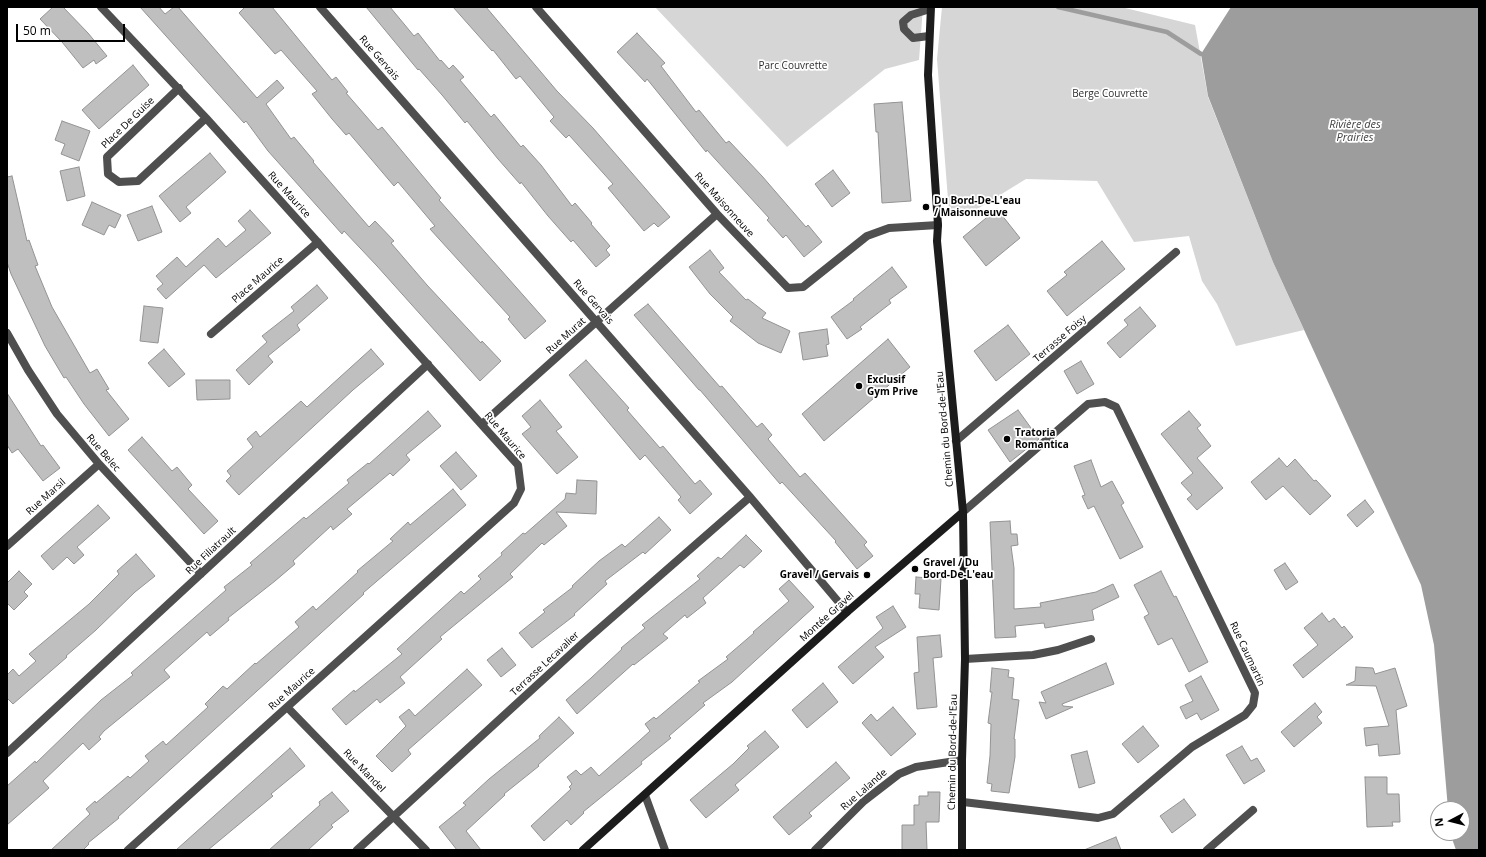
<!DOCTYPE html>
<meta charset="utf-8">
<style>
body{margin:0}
#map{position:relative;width:1486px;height:857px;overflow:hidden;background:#fff;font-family:"Open Sans",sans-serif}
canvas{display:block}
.frame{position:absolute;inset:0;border:8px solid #000;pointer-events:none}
.north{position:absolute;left:1430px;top:801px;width:40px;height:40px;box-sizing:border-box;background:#fff;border:1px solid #999;border-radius:50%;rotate:263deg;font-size:11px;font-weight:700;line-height:16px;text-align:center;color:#000}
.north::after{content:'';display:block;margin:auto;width:14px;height:18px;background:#000;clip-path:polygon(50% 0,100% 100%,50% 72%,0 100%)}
.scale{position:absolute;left:16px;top:24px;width:109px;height:18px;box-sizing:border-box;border:2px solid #000;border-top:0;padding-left:5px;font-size:12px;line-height:14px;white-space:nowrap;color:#000;-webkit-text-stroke:3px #fff;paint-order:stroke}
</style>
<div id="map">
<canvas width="1486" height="857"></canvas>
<div class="frame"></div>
<div class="north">N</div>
<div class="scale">50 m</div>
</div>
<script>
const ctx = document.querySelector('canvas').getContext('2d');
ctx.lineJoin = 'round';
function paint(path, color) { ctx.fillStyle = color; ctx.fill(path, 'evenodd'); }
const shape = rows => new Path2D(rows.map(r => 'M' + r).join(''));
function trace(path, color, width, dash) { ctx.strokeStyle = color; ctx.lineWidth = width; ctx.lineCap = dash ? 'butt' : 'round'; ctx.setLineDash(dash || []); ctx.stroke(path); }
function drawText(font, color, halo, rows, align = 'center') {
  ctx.font = font + ' "Open Sans",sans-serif'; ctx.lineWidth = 3.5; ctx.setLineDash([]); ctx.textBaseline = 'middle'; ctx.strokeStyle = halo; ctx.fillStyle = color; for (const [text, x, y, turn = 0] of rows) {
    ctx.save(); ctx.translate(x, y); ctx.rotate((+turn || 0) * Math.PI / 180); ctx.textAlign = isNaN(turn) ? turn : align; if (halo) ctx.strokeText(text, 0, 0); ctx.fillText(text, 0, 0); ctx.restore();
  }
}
paint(shape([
 [655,7,923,7,919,60,885,69,787,147],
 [942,7,1121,7,1195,25,1208,97,1273,262,1304,330,1236,346,1217,304,1202,281,1189,236,1134,242,1097,181,1026,179,969,214,949,212,937,59]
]), '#d6d6d6');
paint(shape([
 [1231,7,1479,7,1479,850,1456,850,1450,833,1462,833,1462,809,1448,809,1434,645,1421,585,1273,262,1208,96,1201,54]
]), '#9d9d9d');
trace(shape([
 [1058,7,1167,32,1201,54]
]), '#9d9d9d', 4.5);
const building = shape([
 [53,7,63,7,88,33,107,56,96,64,94,60,83,68,62,42,40,19,53,7],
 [140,7,159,7,165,14,174,7,178,7,257,98,277,80,284,88,266,104,291,139,294,137,314,161,313,162,369,227,375,221,394,241,391,243,427,285,481,343,482,341,501,361,480,381,377,266,344,231,342,234,268,151,246,121,244,123,140,7],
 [245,7,272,7,332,80,336,77,348,92,346,93,378,130,382,127,441,198,439,200,546,321,525,339,508,319,510,317,430,229,435,226,398,182,394,186,349,133,346,135,332,119,312,94,317,91,281,50,275,54,239,13,245,7],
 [366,7,390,7,414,36,418,33,440,61,441,60,449,69,453,65,464,77,460,80,491,117,494,114,521,147,523,145,541,165,572,206,575,203,592,223,591,224,610,246,606,250,610,255,596,267,573,240,571,242,548,216,521,182,520,184,498,159,467,121,465,123,442,95,419,69,418,70,366,7],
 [453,7,486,7,557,91,593,128,670,217,658,227,654,223,644,231,608,188,613,184,569,135,566,138,550,121,554,117,520,76,516,79,493,50,492,51,453,7],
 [637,33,665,63,661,66,696,112,699,110,726,143,729,141,762,176,806,227,808,225,822,242,804,257,786,235,783,238,767,220,769,218,707,150,706,152,647,79,645,82,617,52,637,33],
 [133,65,149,85,99,129,82,110,133,65],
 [902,102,911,201,882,203,878,132,876,132,874,104,902,102],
 [62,121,90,131,79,161,61,154,65,144,55,140,62,121],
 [210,153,226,172,186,207,191,213,180,222,159,196,210,153],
 [79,167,85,196,67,201,60,171,79,167],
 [833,170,850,193,832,207,815,184,833,170],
 [12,176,27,241,29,240,38,265,35,266,52,307,90,373,97,369,109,389,106,390,129,419,109,436,84,404,66,377,64,378,45,346,11,274,7,262,7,177,12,176],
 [92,202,121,215,115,228,109,225,104,235,82,225,92,202],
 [152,206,162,232,138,241,127,215,152,206],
 [997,209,1020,238,986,266,963,237,997,209],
 [250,210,271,233,216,278,204,265,166,299,157,289,163,284,156,276,177,257,186,267,218,238,226,247,246,230,238,221,250,210],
 [1102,241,1125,269,1067,316,1047,291,1067,275,1064,272,1102,241],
 [710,250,724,268,719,272,746,300,748,299,766,313,762,318,790,331,781,353,758,343,730,321,733,317,710,294,689,267,710,250],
 [892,267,907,287,889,300,891,303,860,327,862,329,847,339,831,317,854,300,853,299,892,267],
 [317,285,328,298,297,325,300,330,268,356,273,362,249,385,236,370,267,342,262,336,294,311,291,307,317,285],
 [648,304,720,387,722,386,757,427,762,423,772,435,768,439,800,477,805,473,867,542,864,545,873,556,857,569,835,542,836,541,782,482,780,484,700,390,699,390,634,315,648,304],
 [144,306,163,308,158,343,140,341,144,306],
 [1140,307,1156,326,1120,358,1107,343,1128,325,1124,320,1140,307],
 [1008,325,1030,354,996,381,974,351,1008,325],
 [827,329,829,344,826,345,828,356,803,360,799,333,827,329],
 [888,339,910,367,824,441,802,414,888,339],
 [164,349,185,374,169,387,148,363,164,349],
 [371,349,384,364,353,390,239,495,226,481,231,476,227,471,253,447,247,439,256,431,260,437,301,401,307,407,371,349],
 [586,360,629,408,627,410,660,448,663,446,695,484,700,480,712,494,690,514,678,500,681,497,645,455,640,460,569,375,586,360],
 [1081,361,1094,384,1077,394,1064,371,1081,361],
 [196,380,230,380,230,399,197,400,196,380],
 [7,393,41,446,43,445,60,468,43,481,18,449,12,453,7,445,7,393],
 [540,400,562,427,556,431,578,457,557,474,522,434,531,427,522,416,540,400],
 [1018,410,1039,439,1010,462,988,430,1018,410],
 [428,411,441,426,406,455,410,460,393,476,390,473,347,509,352,514,333,530,331,526,293,561,295,564,275,581,228,618,229,620,210,636,207,632,164,670,170,677,104,731,99,737,101,739,89,750,83,743,43,781,49,788,7,825,7,786,35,761,36,763,101,700,133,675,131,673,226,590,224,587,252,565,250,563,304,517,306,519,349,483,347,480,368,463,369,464,428,411],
 [1189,411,1201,425,1197,428,1211,446,1197,458,1223,488,1197,510,1187,499,1192,495,1181,483,1193,473,1161,434,1189,411],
 [142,437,172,471,177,467,192,485,188,489,218,521,204,534,128,450,142,437],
 [456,452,477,476,461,490,440,466,456,452],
 [1279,458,1287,467,1295,459,1314,481,1316,480,1331,496,1310,515,1283,486,1266,500,1251,482,1279,458],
 [1091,460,1101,487,1112,481,1124,503,1121,505,1143,547,1120,559,1094,506,1088,509,1082,496,1085,495,1074,466,1091,460],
 [577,480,597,481,596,514,556,512,567,526,544,545,542,543,510,574,513,577,440,637,442,639,400,677,405,683,380,703,377,699,346,725,332,709,354,690,355,692,402,654,397,649,461,591,464,594,481,579,478,576,502,555,501,553,523,533,525,534,565,499,566,493,576,494,577,480],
 [453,489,466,505,363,593,364,594,118,817,119,818,88,843,89,844,83,850,51,850,90,814,86,809,95,801,96,803,128,776,130,778,149,761,145,756,163,741,166,745,208,707,205,704,223,686,227,689,255,663,256,664,299,627,295,622,313,606,316,610,358,572,357,571,393,541,390,539,408,522,410,525,453,489],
 [1365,500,1374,512,1357,527,1347,515,1365,500],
 [98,505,110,518,77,547,84,555,74,564,67,557,53,570,41,556,98,505],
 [659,517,671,530,645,554,643,552,605,581,607,584,574,614,575,615,532,648,519,633,545,612,543,610,573,587,572,586,599,561,622,544,625,547,659,517],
 [1010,521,1011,534,1017,534,1018,545,1011,546,1014,568,1014,609,1041,607,1040,603,1096,592,1113,584,1119,597,1092,610,1094,620,1045,628,1044,623,1015,626,1016,637,995,638,990,522,1010,521],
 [746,535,762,551,744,568,740,565,703,598,706,603,687,618,685,615,663,634,668,638,634,665,633,664,577,714,566,700,591,678,622,649,621,648,645,628,642,625,700,579,697,576,718,557,721,559,746,535],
 [136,554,155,576,135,592,96,630,66,656,67,657,13,704,7,698,7,675,13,669,19,676,36,661,29,654,89,604,119,574,117,571,136,554],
 [1285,563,1298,582,1286,590,1274,570,1285,563],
 [19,571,32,584,24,592,28,596,14,610,7,603,7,583,19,571],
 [1161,571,1174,597,1176,596,1208,662,1189,672,1172,638,1158,645,1144,617,1149,614,1134,585,1161,571],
 [916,577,941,579,939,610,919,608,920,594,915,594,916,577],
 [789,580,814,607,732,682,703,703,705,705,669,736,671,738,641,762,642,764,583,812,584,813,571,825,567,820,544,841,531,826,571,789,569,787,572,784,567,777,576,770,581,775,591,767,599,776,639,741,650,731,645,724,654,717,656,719,700,682,698,681,728,659,726,657,754,633,753,632,789,601,779,589,789,580],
 [893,606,906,627,875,647,884,657,853,684,838,667,883,628,876,617,893,606],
 [1322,613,1329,622,1334,618,1342,628,1344,626,1353,637,1303,678,1293,665,1318,645,1304,628,1322,613],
 [940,635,942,657,933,658,937,707,917,709,914,673,919,672,917,637,940,635],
 [502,648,516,665,501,677,487,660,502,648],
 [1106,663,1114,684,1062,704,1063,706,1073,707,1046,719,1039,702,1046,703,1041,692,1106,663],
 [1356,667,1373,668,1375,674,1395,668,1407,706,1396,710,1400,754,1379,756,1378,744,1366,746,1364,728,1389,726,1376,686,1346,685,1355,681,1356,667],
 [992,668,1009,670,1008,677,1014,678,1012,699,1019,700,1014,739,1015,739,1015,757,1009,793,991,791,992,784,987,783,990,756,991,724,988,723,992,692,990,692,992,668],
 [467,669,482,685,408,750,411,754,392,772,376,756,406,726,399,717,409,709,415,716,467,669],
 [1201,676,1219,710,1201,720,1197,713,1186,719,1180,707,1193,701,1185,685,1201,676],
 [823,683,838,702,807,728,792,710,823,683],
 [1315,703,1322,712,1317,717,1322,723,1294,747,1281,732,1315,703],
 [893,707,916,734,891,756,862,723,871,714,877,721,893,707],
 [559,717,574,733,538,765,539,766,504,794,505,795,466,831,481,850,457,850,439,827,466,805,463,803,489,779,540,738,539,736,559,717],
 [1143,726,1159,746,1138,763,1122,744,1143,726],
 [765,731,779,747,735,785,739,790,706,818,690,800,733,764,749,748,747,746,765,731],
 [1242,746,1251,761,1257,758,1265,771,1244,784,1226,755,1242,746],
 [290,748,305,766,271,794,273,796,208,850,176,850,290,748],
 [1087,751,1095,783,1079,788,1071,755,1087,751],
 [836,762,850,778,809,813,812,816,789,835,773,817,836,762],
 [1365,777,1387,777,1387,794,1399,794,1400,822,1392,822,1393,826,1367,827,1365,777],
 [332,792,349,811,331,825,333,827,308,850,269,850,320,805,319,802,332,792],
 [928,792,940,792,939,822,926,822,927,850,902,850,902,825,914,825,914,805,919,805,919,796,928,796,928,792],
 [1184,799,1196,815,1172,833,1160,816,1184,799],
 [1116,837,1121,850,1084,850,1116,837]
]);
paint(building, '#bfbfbf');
trace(building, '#939393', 1);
trace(shape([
 [929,36,913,38,904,29,903,22,911,15,930,9]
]), '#4f4f4f', 8);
trace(shape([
 [101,7,206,118,518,465,521,489,514,503,128,850],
 [320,7,750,497,847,612],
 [536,7,717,214,788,288,803,287,867,236,889,228,938,225],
 [179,88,107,157,108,174,119,182,138,181,206,118],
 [7,333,28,370,57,414,99,464,201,574],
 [211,334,318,242],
 [482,424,717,214],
 [956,441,1176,252],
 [963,512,1088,404,1105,402,1116,407,1255,693,1253,705,1245,715,1192,747,1113,814,1098,818,963,802],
 [7,546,99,464],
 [965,659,1033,655,1058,650,1091,639],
 [287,707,426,850],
 [7,753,428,364],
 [645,795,665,850],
 [357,850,584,642,750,497],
 [815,850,864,801,899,774,916,767,962,760],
 [1207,850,1253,810]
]), '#4f4f4f', 8);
trace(shape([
 [931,7,928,75,938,225,937,241,963,512,965,659,962,760,962,850],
 [583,850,847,612,963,512]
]), '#1c1c1c', 8);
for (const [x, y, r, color] of [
 [926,207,4,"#000"],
 [859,386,4,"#000"],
 [1007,439,4,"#000"],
 [915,569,4,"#000"],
 [867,575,4,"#000"]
]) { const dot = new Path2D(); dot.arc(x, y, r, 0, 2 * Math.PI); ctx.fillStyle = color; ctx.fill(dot); trace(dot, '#fff', 1.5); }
drawText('10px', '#000', '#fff', [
 ["Rue Gervais",379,58,49],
 ["Place De Guise",128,123,-44],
 ["Rue Maurice",289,195,48],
 ["Rue Maisonneuve",724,205,48],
 ["Place Maurice",258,280,-41],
 ["Rue Gervais",593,302,49],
 ["Rue Murat",566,336,-42],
 ["Terrasse Foisy",1060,339,-41],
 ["Chemin du Bord-de-l'Eau",945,429,-95],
 ["Rue Maurice",505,436,50],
 ["Rue Belec",103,453,49],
 ["Rue Marsil",46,497,-42],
 ["Rue Filiatrault",211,551,-43],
 ["Montée Gravel",827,617,-42],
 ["Rue Caumartin",1247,654,65],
 ["Terrasse Lecavalier",545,664,-43],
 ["Rue Maurice",292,689,-42],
 ["Chemin du Bord-de-l'Eau",953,752,-89],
 ["Rue Mandel",364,771,46],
 ["Rue Lalande",864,790,-41]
]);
drawText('10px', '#2d2d2d', '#fff', [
 ["Parc Couvrette",793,66],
 ["Berge Couvrette",1110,94]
]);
drawText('bold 10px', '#000', '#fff', [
 ["Du Bord-De-L'eau",934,201],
 ["/ Maisonneuve",934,213],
 ["Exclusif",867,380],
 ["Gym Prive",867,392],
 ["Tratoria",1015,433],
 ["Romantica",1015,445],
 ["Gravel / Du",923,563],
 ["Bord-De-L'eau",923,575],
 ["Gravel / Gervais",859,575,"right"]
], 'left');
drawText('italic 11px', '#3e3e3e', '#fff', [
 ["Rivière des",1355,125],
 ["Prairies",1355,138]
]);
</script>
